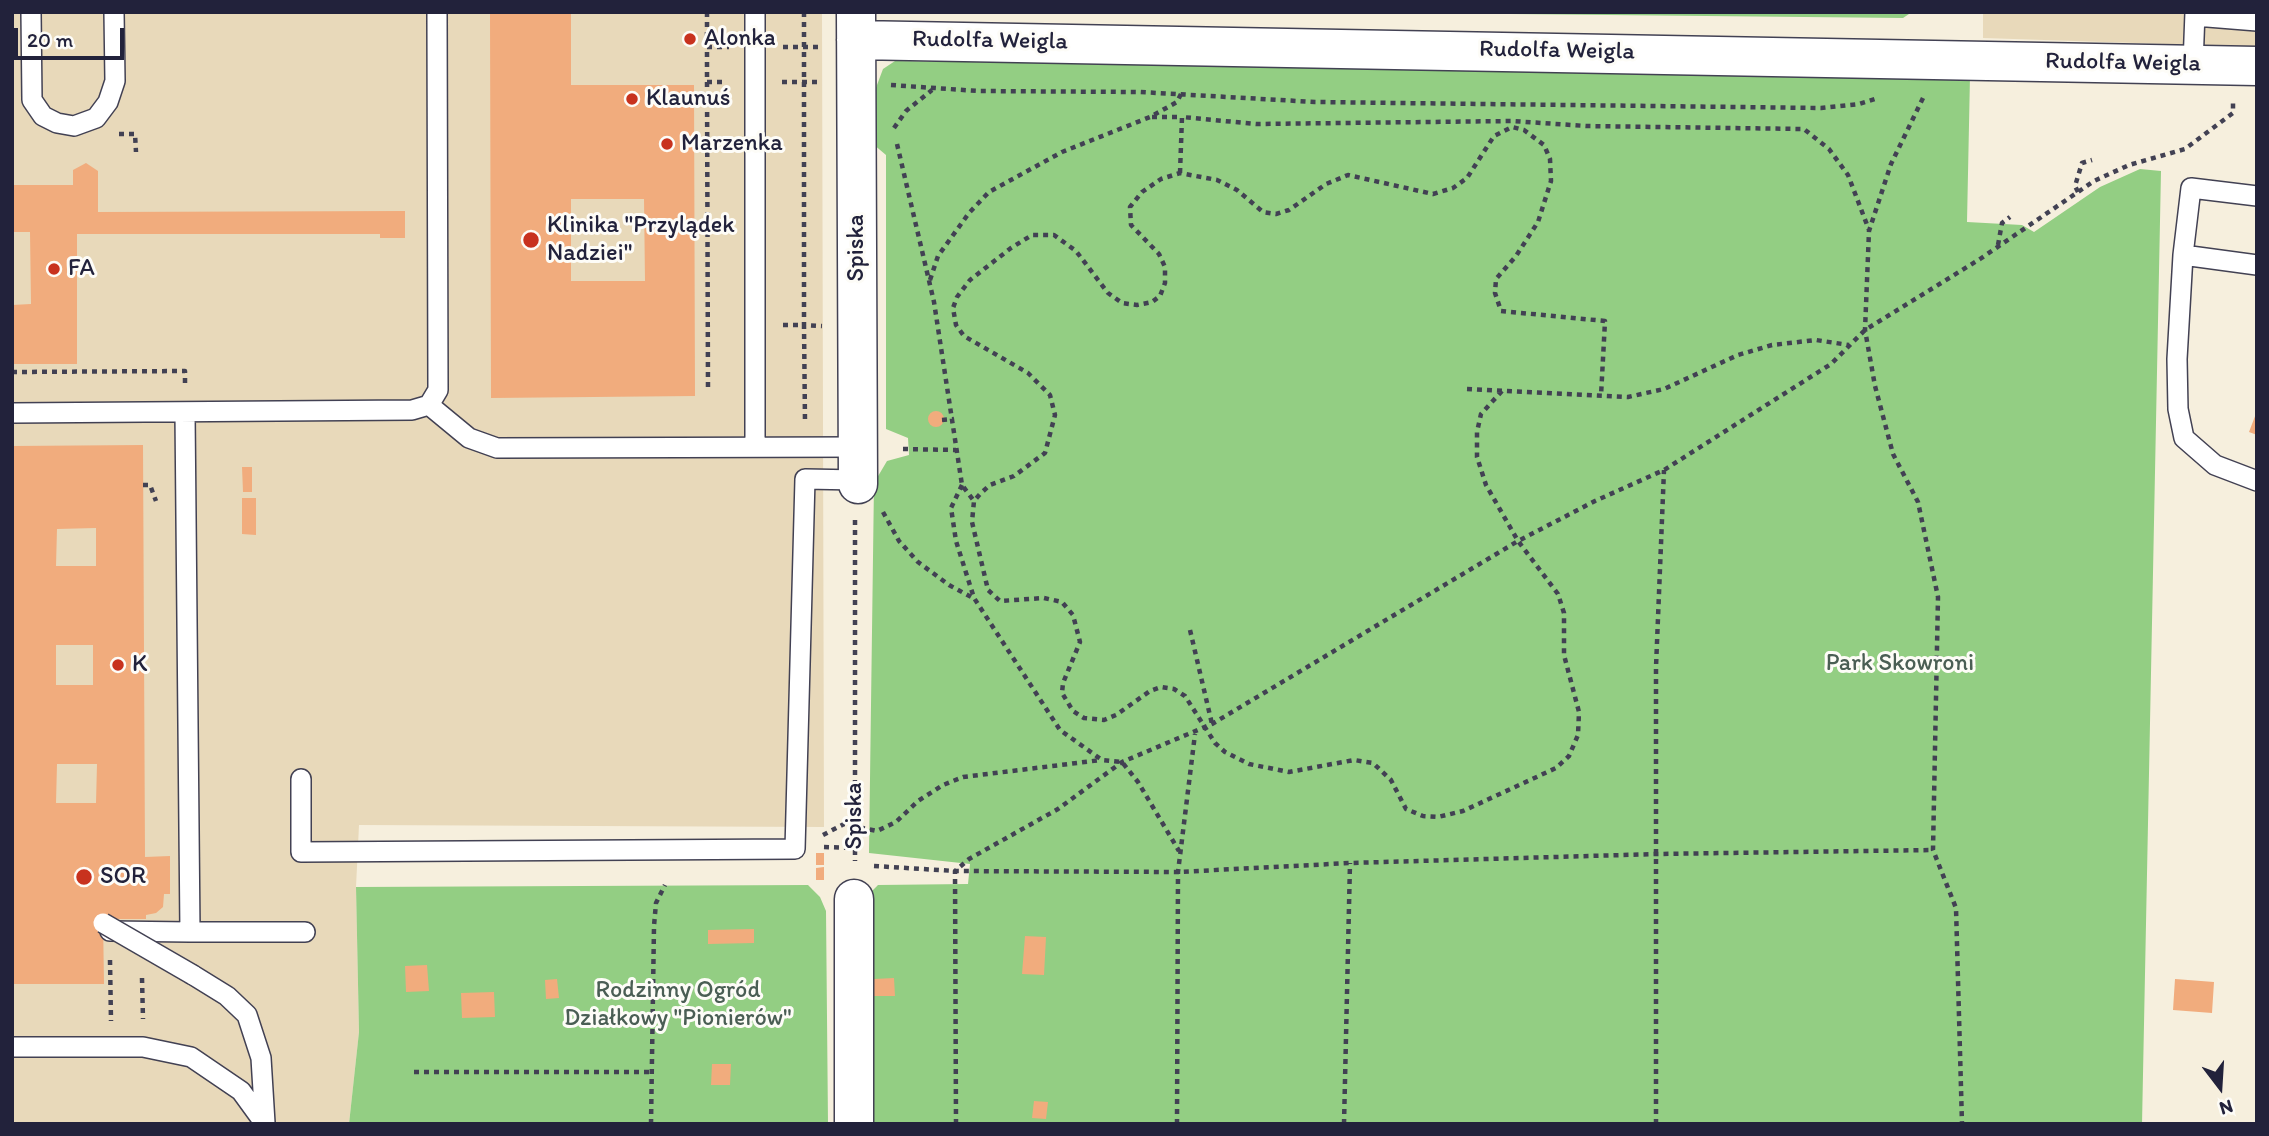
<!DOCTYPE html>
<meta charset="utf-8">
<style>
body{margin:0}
#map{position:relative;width:2269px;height:1136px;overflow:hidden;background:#f6efdd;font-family:Itim,sans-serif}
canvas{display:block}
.frame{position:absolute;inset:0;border:14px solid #22223b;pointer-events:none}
.north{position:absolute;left:2185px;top:1052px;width:70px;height:70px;-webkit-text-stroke:5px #fdfcf7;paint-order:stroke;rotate:163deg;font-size:19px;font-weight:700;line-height:28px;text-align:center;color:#22223b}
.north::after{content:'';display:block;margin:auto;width:24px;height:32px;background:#22223b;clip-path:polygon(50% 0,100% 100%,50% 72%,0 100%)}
.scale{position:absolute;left:14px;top:28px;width:110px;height:32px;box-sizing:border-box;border:4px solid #22223b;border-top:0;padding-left:9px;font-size:21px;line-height:24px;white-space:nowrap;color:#22223b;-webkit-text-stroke:5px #fdfcf7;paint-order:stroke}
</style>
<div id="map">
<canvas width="2269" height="1136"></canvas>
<div class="frame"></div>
<div class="north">N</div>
<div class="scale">20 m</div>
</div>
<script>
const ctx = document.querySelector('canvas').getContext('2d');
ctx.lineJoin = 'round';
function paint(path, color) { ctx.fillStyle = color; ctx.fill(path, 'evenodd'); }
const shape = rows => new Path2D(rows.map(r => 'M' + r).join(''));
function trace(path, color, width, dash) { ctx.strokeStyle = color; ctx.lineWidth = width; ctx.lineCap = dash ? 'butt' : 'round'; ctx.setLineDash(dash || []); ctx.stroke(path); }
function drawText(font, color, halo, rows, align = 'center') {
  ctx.font = font + ' Itim,sans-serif'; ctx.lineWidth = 6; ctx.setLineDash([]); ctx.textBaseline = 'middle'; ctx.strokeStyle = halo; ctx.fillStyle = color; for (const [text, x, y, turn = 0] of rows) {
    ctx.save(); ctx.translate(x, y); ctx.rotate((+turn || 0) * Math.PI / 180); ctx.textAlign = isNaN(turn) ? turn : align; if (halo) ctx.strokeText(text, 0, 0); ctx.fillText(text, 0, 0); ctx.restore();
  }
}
paint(shape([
 [12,12,822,12,824,827,359,825,356,887,359,1032,349,1124,12,1124],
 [1983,12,2257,12,2257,47,1983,38]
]), '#e8d9ba');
paint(shape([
 [1313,12,1912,12,1903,18],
 [895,61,1970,76,1967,222,2022,225,2034,232,2100,187,2140,169,2161,171,2142,1124,868,1124,866,897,878,885,968,884,970,864,869,853,874,483,887,461,909,455,908,438,886,429,886,155,873,144,874,93,883,69],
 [808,885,820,897,826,911,828,1124,349,1124,359,1032,356,887]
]), '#93ce83');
paint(shape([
 [490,12,571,12,571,85,694,85,695,396,491,398],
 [571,199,644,199,645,281,571,281],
 [86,163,98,171,98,212,405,211,405,238,380,238,380,234,77,234,77,364,12,364,12,305,31,304,30,232,12,232,12,185,73,185,73,170],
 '928 419a8 8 0 1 1 16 0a8 8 0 1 1-16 0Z',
 [2257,411,2257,435,2249,432],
 [143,445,145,857,170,856,170,894,164,894,163,907,156,913,146,915,146,919,103,919,104,984,12,984,12,446],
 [96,528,96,566,56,566,57,529],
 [56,645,93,645,93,685,56,685],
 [57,764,97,764,96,803,56,803],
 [242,467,252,467,252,492,243,492],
 [242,498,256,498,256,535,242,534],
 [816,853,824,853,824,865,816,865],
 [824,867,824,880,816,880,816,868],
 [754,929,754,943,708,944,708,930],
 [1025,936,1046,937,1044,975,1022,974],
 [427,965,429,991,406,992,405,966],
 [894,978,895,996,874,996,874,979],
 [557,979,559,998,546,999,545,980],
 [2175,979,2214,982,2212,1013,2173,1010],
 [494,992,495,1017,462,1018,461,993],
 [712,1064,731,1064,730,1085,711,1085],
 [1034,1101,1048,1102,1046,1119,1032,1118]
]), '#f1ac7d');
const service = shape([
 [31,12,32,100,43,116,57,123,74,126,96,118,108,102,115,81,114,12],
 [2195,16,2257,21],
 [2193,65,2195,12],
 [2257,196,2191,188,2183,255,2177,359,2178,409,2184,438,2215,465,2257,481],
 [2183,255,2257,265],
 [429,405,469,438,497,448,858,447],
 [12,413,412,410,429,405,438,390,437,12],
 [755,446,755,12],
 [301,779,301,852,795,849,805,479,858,480],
 [110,931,190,932,185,413],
 [190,932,305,932],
 [193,975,227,996,247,1015,261,1058,265,1123],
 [12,1047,143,1047,191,1057,241,1091,265,1124]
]);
const minor = shape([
 [856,12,858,484],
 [856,40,2257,66],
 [854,1124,854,899]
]);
trace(service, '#424153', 22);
trace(minor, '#424153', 41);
trace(shape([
 [707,12,707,82,727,82],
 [804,12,804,325,822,326],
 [707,47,729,47],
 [783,47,820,47],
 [707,82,708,391],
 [782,82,818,82],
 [891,85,978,91,1140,92,1315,102,1821,108,1859,104,1878,98],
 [1923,98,1891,164,1869,231,1865,330,1875,386,1893,454,1918,502,1938,597,1933,850,1956,908,1962,1124],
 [1152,117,1182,117],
 [894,128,906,111,932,90],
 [119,134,135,134,136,152],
 [897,144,934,302,962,485,974,501],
 [1180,173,1182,117,1256,124,1512,121,1586,126,1804,129,1829,149,1848,175,1869,230],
 [2078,192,2075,186,2082,163,2092,160],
 [707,223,726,223],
 [1998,245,2002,223,2010,217],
 [930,280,938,256,969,213,989,192,1062,152,1150,117,1177,102,1181,94],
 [783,325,804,325,805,422],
 [12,372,185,371,185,383],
 [1467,389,1628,397,1664,389,1738,355,1772,345,1816,340,1849,345],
 [1502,391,1481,414,1477,432,1477,457,1486,485,1518,541,1558,594,1564,613,1564,655,1579,712,1578,735,1569,756,1556,768,1463,811,1438,817,1423,816,1406,809,1391,780,1373,763,1354,760,1289,772,1249,764,1225,752,1215,743,1185,696,1174,689,1161,687,1150,691,1116,715,1104,720,1084,718,1073,711,1062,693,1063,683,1080,642,1073,615,1062,602,1044,598,1000,601,988,590,972,522,974,501,980,494,990,485,1014,476,1045,453,1055,415,1050,395,1028,373,964,336,956,325,953,308,957,297,970,280,1011,248,1032,235,1054,235,1076,251,1108,293,1122,303,1137,305,1152,302,1160,296,1165,283,1165,267,1159,254,1131,225,1130,207,1142,192,1161,179,1180,173,1217,180,1237,190,1263,212,1276,214,1289,210,1326,184,1348,175,1433,194,1453,188,1467,178,1494,136,1512,127,1524,130,1544,145,1550,159,1551,181,1538,222,1516,256,1496,279,1495,293,1501,311,1605,321,1601,396],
 [942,420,954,419],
 [903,449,956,450],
 [143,485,150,485,156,501],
 [962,485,951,508,956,541,974,598,1060,730,1102,760,1122,762,1138,782,1179,851],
 [883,512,899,541,918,562,949,585,973,598],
 [855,520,855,861],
 [1190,630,1212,724],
 [823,835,844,824,877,831,896,822,918,801,943,785,963,777,1101,760],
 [824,847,855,848],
 [874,866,955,871,1178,872,1350,863,1657,854,1933,850],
 [110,960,111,1021],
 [142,978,143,1019],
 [414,1072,652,1072],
 [651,1124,654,926,656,903,665,885],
 [956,1124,955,871,969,859,1058,809,1122,762,1212,724,1518,541,1595,501,1664,470,1831,364,1865,330,1980,259,2094,181,2129,165,2185,149,2233,113,2233,101],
 [1177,1124,1178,872,1195,734],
 [1344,1124,1350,863],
 [1656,1124,1656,667,1664,470]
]), '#424153', 4.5, [5, 5]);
trace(service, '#fff', 19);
trace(minor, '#fff', 38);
const serviceBridge = shape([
 [103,923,193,975]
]);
trace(serviceBridge, '#424153', 22, []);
trace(serviceBridge, '#fff', 19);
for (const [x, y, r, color] of [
 [690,39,7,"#c8321e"],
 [632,99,7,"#c8321e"],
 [667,144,7,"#c8321e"],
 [531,240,9,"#c8321e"],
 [54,269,7,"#c8321e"],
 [118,665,7,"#c8321e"],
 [84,877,9,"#c8321e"]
]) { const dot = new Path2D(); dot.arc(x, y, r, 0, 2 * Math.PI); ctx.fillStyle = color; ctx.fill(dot); trace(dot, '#fdfcf7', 2.5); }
drawText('24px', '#22223b', '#fdfcf7', [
 ["Alonka",704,39],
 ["Klaunuś",646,99],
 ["Marzenka",681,144],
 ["Klinika \"Przylądek",547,226],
 ["Nadziei\"",547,254],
 ["FA",68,269],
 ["K",132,665],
 ["SOR",100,877]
], 'left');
drawText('24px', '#22223b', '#fdfcf7', [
 ["Rudolfa Weigla",990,41,1],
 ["Rudolfa Weigla",1557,51,1],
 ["Rudolfa Weigla",2123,63,1],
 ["Spiska",857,248,-90],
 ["Spiska",855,816,-90]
]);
drawText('24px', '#4a5e54', '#fdfcf7', [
 ["Park Skowroni",1900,664],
 ["Rodzinny Ogród",678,991],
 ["Działkowy \"Pionierów\"",678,1019]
]);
</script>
